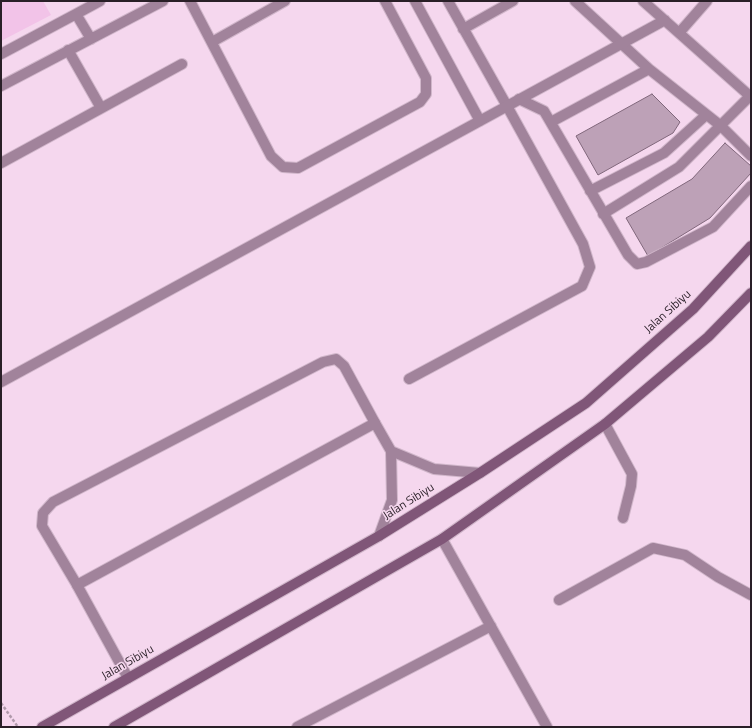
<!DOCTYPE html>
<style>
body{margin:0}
#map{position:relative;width:752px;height:728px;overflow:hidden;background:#f5d7ee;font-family:"Titillium Web",sans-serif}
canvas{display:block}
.frame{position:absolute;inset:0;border:2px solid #291f27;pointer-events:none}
</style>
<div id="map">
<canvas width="752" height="728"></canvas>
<div class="frame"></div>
</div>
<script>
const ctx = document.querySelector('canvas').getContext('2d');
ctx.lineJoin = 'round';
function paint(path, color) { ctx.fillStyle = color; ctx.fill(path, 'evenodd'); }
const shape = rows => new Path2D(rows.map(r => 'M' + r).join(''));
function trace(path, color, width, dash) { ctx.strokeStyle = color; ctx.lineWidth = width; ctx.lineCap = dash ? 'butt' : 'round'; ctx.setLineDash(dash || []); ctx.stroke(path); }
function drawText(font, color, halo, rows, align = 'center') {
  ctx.font = font + ' "Titillium Web",sans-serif'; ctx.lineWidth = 3; ctx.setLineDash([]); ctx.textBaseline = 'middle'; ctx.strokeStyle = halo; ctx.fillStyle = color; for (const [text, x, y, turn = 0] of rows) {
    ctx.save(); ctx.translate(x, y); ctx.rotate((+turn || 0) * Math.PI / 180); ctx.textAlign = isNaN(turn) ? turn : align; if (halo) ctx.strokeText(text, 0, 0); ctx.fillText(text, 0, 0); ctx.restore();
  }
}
paint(shape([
 [1,1,43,1,51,15,1,41]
]), '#f2c3e8');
const building = shape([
 [652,94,680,122,673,133,598,175,576,136,652,94],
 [725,143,751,166,751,173,710,218,648,256,626,218,692,179,725,143]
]);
paint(building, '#bda1b7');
trace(building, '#80677b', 1);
const service = shape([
 [190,1,271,156,283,167,298,168,420,102,426,94,426,78,385,1],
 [448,1,507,106],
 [575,1,649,69,721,126,751,156],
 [463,29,513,1],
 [212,42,285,1],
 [519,99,544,111,628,255,637,264,646,262,713,227,751,186],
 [551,122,649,69],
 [590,191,664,153,706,115],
 [603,214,679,167,750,96],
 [605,424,632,474,631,486,623,518],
 [77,585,42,526,43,513,53,502,323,362,336,359,344,366,375,423],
 [559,600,653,548,685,555,718,577,751,595]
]);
const minor = shape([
 [415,1,480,121],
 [643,1,751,97],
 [679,33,707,1],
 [91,39,76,14,100,1],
 [68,50,101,108],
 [1,54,76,14],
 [1,86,163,1],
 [1,163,182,64],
 [409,379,582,286,590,267,583,244,507,106],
 [1,382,665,20],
 [391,451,434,469,480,473],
 [442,539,547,727],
 [128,678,77,585,375,423,391,451,392,500,379,536],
 [297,727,491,626]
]);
const secondary = shape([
 [42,727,379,536,480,473,586,403,693,309,751,246],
 [114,727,442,539,605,424,708,337,751,293]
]);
trace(service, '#d0b6ca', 12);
trace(minor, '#d0b6ca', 12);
trace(secondary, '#d0b6ca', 12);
trace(shape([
 [1,703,18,727]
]), '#b099ab', 2.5, [3, 2]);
trace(service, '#a1839b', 10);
trace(minor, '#a1839b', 10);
trace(secondary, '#805678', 10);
drawText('12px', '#291f27', '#f5d7ee', [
 ["Jalan Sibiyu",668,312,-42],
 ["Jalan Sibiyu",409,502,-32],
 ["Jalan Sibiyu",128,663,-30]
]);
</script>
